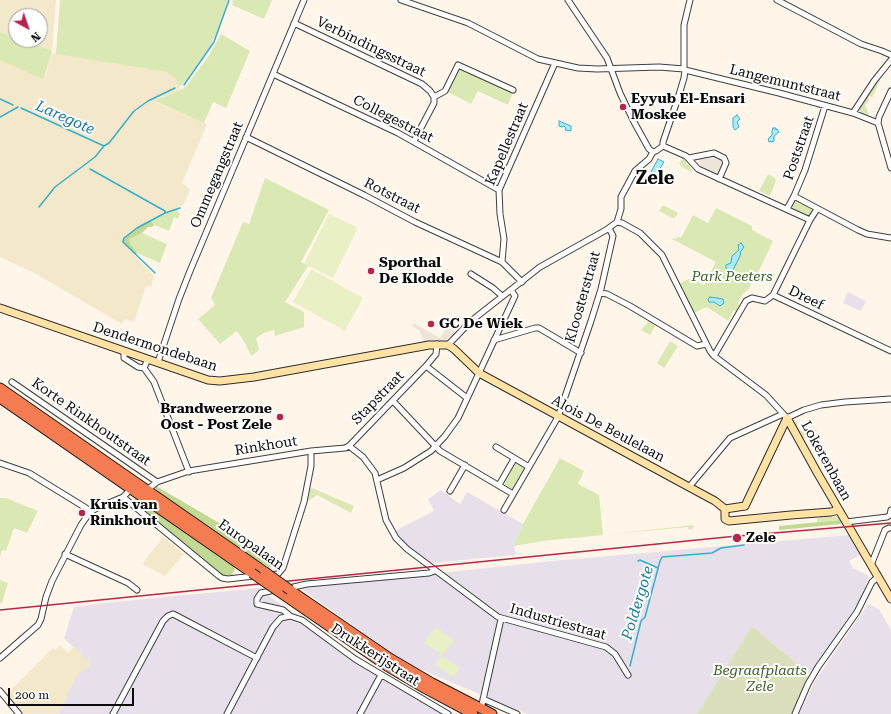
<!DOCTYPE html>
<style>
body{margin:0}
#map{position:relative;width:891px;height:714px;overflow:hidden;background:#fff6e9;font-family:"Roboto Serif",serif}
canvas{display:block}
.north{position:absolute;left:8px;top:8px;width:40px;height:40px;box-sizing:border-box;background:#fff;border:1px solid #9d9d9d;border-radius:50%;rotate:140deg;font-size:11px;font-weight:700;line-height:16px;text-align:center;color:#0b0b0b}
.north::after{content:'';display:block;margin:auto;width:14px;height:18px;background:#bb2349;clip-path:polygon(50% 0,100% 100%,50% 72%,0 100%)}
.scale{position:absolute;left:8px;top:688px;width:126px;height:18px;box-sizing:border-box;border:2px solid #0b0b0b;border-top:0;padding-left:5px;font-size:12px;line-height:14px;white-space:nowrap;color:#0b0b0b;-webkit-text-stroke:3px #fff;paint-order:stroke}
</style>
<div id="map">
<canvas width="891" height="714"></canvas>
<div class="north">N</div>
<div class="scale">200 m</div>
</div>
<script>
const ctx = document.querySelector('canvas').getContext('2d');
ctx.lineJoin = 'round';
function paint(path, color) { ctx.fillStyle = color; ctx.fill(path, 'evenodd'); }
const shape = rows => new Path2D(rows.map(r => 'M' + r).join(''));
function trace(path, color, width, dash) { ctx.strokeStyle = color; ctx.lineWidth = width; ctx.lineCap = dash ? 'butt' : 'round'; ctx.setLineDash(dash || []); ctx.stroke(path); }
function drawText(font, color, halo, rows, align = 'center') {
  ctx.font = font + ' "Roboto Serif",serif'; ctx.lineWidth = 4; ctx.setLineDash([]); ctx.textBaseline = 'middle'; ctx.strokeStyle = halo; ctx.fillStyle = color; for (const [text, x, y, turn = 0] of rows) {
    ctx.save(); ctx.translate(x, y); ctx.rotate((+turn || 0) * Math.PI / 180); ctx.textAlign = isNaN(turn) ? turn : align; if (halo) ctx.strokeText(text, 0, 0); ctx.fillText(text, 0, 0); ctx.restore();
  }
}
paint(shape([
 [848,292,866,301,861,311,843,303],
 [441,490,460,504,467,492,523,524,514,546,516,555,431,563,408,546,395,531,434,511,428,499],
 [849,535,861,554,849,561,853,568,869,576,863,593,858,603,828,649,812,670,808,673,752,626,697,714,527,714,408,664,300,588,552,561],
 [260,588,273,599,380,671,456,714,59,714,74,679,90,664,64,638,74,607,124,601],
 [868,604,879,609,891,630,891,714,799,714,815,681]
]), '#e7dfea');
paint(shape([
 [0,0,56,0,52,51,22,40,40,40,40,16,16,16,16,38,0,32],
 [52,53,166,72,176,79,181,90,155,102,207,124,182,183,190,189,188,195,184,204,176,209,157,216,136,228,121,241,154,276,151,287,146,286,134,322,125,319,122,324,36,274,0,257,0,60,41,78,45,78],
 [163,537,184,554,165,576,142,564],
 [60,645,68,653,74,647,91,664,74,679,59,714,22,714,6,695,53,648,55,650]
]), '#f4e8ca');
paint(shape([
 [60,0,228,0,217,33,208,49,185,82,179,87,176,79,166,72,56,54],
 [233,0,272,0,264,19,232,5],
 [0,32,16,38,16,40,22,40,52,51,44,78,40,78,0,60],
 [221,34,250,51,226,108,213,102,204,123,155,101,181,90,187,85,208,57],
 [459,67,513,92,508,105,478,91,471,104,446,91],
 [879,79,880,80,872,98,871,96,869,96,869,101,865,105,869,114,868,115,860,112,859,110],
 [683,157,686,159,686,164,688,164,693,172,683,168,679,163],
 [768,174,775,178,776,181,770,196,759,191],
 [265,178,329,210,301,262,308,266,285,302,304,312,304,327,275,336,274,330,264,333,256,338,259,350,251,356,245,343,237,331,220,344,198,319,215,305,211,298,243,222,249,224],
 [796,200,811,208,811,214,810,217,793,209,792,206],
 [663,205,678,213,674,219,659,211],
 [716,208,752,226,752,230,773,241,756,277,754,276,749,289,743,294,738,302,739,305,736,312,734,310,728,321,707,307,694,313,680,283,691,278,704,285,716,262,672,239,673,238,676,239,678,236,681,238,693,215,708,223],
 [176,209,180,214,178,219,174,217,169,231,154,225,150,220],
 [142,233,167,244,160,263,137,253,130,243,129,239,131,237],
 [649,321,656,325,650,335,641,330],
 [670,341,678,346,664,368,657,363],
 [795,420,800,431,818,430,815,432,810,431,808,434,804,435,803,436,806,437,803,439,794,422],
 [560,458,584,471,578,484,599,495,603,535,693,525,694,528,689,530,688,527,603,535,543,541,514,546,523,524],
 [516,463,524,466,525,470,515,488,511,489,504,484],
 [312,488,354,506,351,513,317,495,308,501,310,489],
 [0,498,6,498,38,511,27,533,14,528,6,551,2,550,0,556],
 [837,516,840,520,817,522,817,518],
 [0,580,8,583,2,603,0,603]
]), '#dae8b3');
paint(shape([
 [150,220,154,225,152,227,148,227,142,233,129,239,130,243,137,253,135,255,121,241,136,228],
 [156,486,238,534,277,558,270,568,263,563,262,564,156,490],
 [135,498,233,566,235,569,232,574,234,575,225,576,220,574,133,502],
 [840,520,841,524,779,530,779,526]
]), '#c1d993');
paint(shape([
 [752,626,808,673,807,680,792,714,697,714]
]), '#dbdfbc');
paint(shape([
 [329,214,355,226,357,230,333,278,304,264],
 [311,269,363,298,345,331,293,302],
 [436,627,454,640,442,656,460,668,453,677,435,665,442,655,424,643]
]), '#eaf0c5');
paint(shape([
 [714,156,725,162,719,175,701,166,698,158],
 [413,323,440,338,448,325,456,333,446,340,424,342,419,330,412,326]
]), '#ede4da');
const water = shape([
 [737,115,740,119,737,122,739,127,735,130,733,127,733,118,737,115],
 [559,121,571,126,571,131,565,130,566,128,564,126,562,127,559,126,559,121],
 [773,128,776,128,776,130,777,129,779,132,774,136,774,141,771,142,771,141,769,142,768,139,772,135,772,131,773,128],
 [658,159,664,162,656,175,651,172,658,159],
 [741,243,744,247,741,251,740,256,733,270,728,271,726,268,726,265,731,263,732,256,739,250,738,245,741,243],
 [710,297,723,299,724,303,720,306,714,302,709,302,708,299,710,297]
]);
paint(water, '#aeeaf6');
trace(water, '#34afcd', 1);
trace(shape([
 [184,85,214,42,229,0],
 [0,99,13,105],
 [21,108,104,146,109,143,134,111,148,101,175,88],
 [0,117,18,107],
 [90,169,165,211,165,213,137,228,124,238,123,242,155,273],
 [39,207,55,187,95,157,104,146],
 [165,213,180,208],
 [638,561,640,560,658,568],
 [630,666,641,621,645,617,660,561,662,557,712,553,721,548,744,545]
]), '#34afcd', 1.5);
const street = shape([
 [401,0,468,23,538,59,578,68,597,69,659,67,684,69],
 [568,0,607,58,620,93,634,122,649,149,653,152],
 [777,0,861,44,882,51,891,55],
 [294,23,422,84,430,91,434,97,434,103,414,141],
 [684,69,684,25,690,0],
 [685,70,779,93,853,113,878,123],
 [273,74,398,133,499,190],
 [891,91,879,117,878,123,891,168],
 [434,97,445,91,458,65,513,90],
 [853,113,874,81,891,60],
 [246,137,364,195,415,222,502,262,522,282],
 [663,146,686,156,698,169,810,220,817,209],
 [663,146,663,142,678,98,684,78,685,70,684,69],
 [689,158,714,153,724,158,726,163,719,179],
 [794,196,805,170,825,106],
 [787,209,794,196,858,230,867,234,891,238],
 [617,222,622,223,640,233,662,255,710,351,714,356,766,395,787,418,804,410,821,405,845,402,891,399],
 [617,222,621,209,621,197,635,171,649,159,653,152,656,151,663,146],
 [502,262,504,239,500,214,499,190,555,63],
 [471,274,493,288,502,296],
 [600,293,607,294,630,306,697,346,706,344],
 [773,295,891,351],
 [494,340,535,328,539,328,581,353],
 [448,345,471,321,540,267,606,230,617,222],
 [124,351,124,358,138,367,144,368],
 [714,356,746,301,752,298,765,301,773,295,810,220],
 [148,359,144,368,154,382,189,472],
 [158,362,179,299,190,271,304,0],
 [426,366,467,398],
 [12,382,157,482],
 [393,401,440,451,513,494],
 [349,446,363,457,375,473,386,520,396,538,407,549,498,617,606,647,615,654,628,675],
 [496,447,529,467],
 [0,463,29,473,86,508,90,512],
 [377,480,404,468,431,451,445,436,458,418,514,298,515,296,511,290],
 [499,485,514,459],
 [689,487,730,438,783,414],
 [147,490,157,482,189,471,311,451,345,448,349,446,426,366,436,354,437,344],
 [450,491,465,465],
 [123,497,219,576,222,578,228,579,254,576],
 [504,510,558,417,591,321,601,289,613,236,609,228],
 [846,522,887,517,890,515,891,510],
 [65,554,128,583,137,590],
 [871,565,885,530,889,528],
 [268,575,278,574,283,568,304,502,311,466,311,451],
 [289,588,307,584,429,573,435,571],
 [275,590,261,593,257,599,257,604,283,610,290,616],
 [0,658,38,625,41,619,46,597,52,581,81,525,90,512,99,507,123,497,131,489],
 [0,691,19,714],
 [483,699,517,714],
 [481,709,501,619],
 [113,714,163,621,168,616,173,614,177,616,257,658],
 [227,714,273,627,281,618,290,616,302,620,355,659,448,714],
 [360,714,381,675],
 [795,714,808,684,818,667,857,612,872,582,878,577]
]);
const secondary = shape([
 [0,308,208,380,220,381,254,377,429,345,448,345,454,349,479,373,689,487,715,501,725,509],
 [787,418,818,474,891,599],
 [745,506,787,418],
 [725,509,725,519,729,521,791,515,831,512,839,510],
 [725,509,745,506]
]);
const highway = shape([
 [0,388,265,572],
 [0,398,252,573],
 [290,590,391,659,432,683,492,714],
 [278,591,387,666,426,689,473,714]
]);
trace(street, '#3e3e3e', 7);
trace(secondary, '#2d2d2d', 9);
trace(highway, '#1c1c1c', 11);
trace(street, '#fff', 5);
trace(secondary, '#ffe2a4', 7);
trace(highway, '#f57b51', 9);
trace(shape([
 [0,610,727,537,891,523]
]), '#bb2349', 1.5);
const highwayBridge = shape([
 [265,572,290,590],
 [252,573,278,591]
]);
trace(highwayBridge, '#1c1c1c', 11, []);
trace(highwayBridge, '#f57b51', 9);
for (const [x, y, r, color] of [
 [623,107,4,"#bb2349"],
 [371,271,4,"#bb2349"],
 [431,324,4,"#bb2349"],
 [280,417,4,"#bb2349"],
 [82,513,4,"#bb2349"],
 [737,538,5,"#bb2349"]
]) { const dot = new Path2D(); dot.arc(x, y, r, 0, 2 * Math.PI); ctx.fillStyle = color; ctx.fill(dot); trace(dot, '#fff', 1.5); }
drawText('14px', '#0b0b0b', '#fff', [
 ["Verbindingsstraat",371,47,26],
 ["Langemuntstraat",785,83,14],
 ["Collegestraat",393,119,27],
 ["Kapellestraat",507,144,-67],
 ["Poststraat",799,148,-71],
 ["Ommegangstraat",217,175,-67],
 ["Rotstraat",392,196,27],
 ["Kloosterstraat",583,297,-74],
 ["Dreef",806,298,26],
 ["Dendermondebaan",155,347,18],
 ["Stapstraat",378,398,-46],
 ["Korte Rinkhoutstraat",91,422,35],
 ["Alois De Beulelaan",608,429,28],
 ["Rinkhout",266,446,-9],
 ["Lokerenbaan",826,461,61],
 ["Europalaan",251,545,35],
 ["Industriestraat",558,622,16],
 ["Drukkerijstraat",375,655,33]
]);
drawText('bold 14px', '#0b0b0b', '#fff', [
 ["Eyyub El-Ensari",631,99],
 ["Moskee",631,115],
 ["Sporthal",379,263],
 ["De Klodde",379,279],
 ["GC De Wiek",439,324],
 ["Brandweerzone",272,409,"right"],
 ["Oost - Post Zele",272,425,"right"],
 ["Kruis van",90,505],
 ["Rinkhout",90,521],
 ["Zele",746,538]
], 'left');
drawText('italic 14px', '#39621c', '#fff', [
 ["Park Peeters",732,277],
 ["Begraafplaats",760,671],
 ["Zele",760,687]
]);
drawText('italic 15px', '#157c9c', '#fff', [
 ["Laregote",65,118,24],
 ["Poldergote",638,603,-73]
]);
drawText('bold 18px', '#0b0b0b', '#fff', [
 ["Zele",655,179]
]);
</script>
